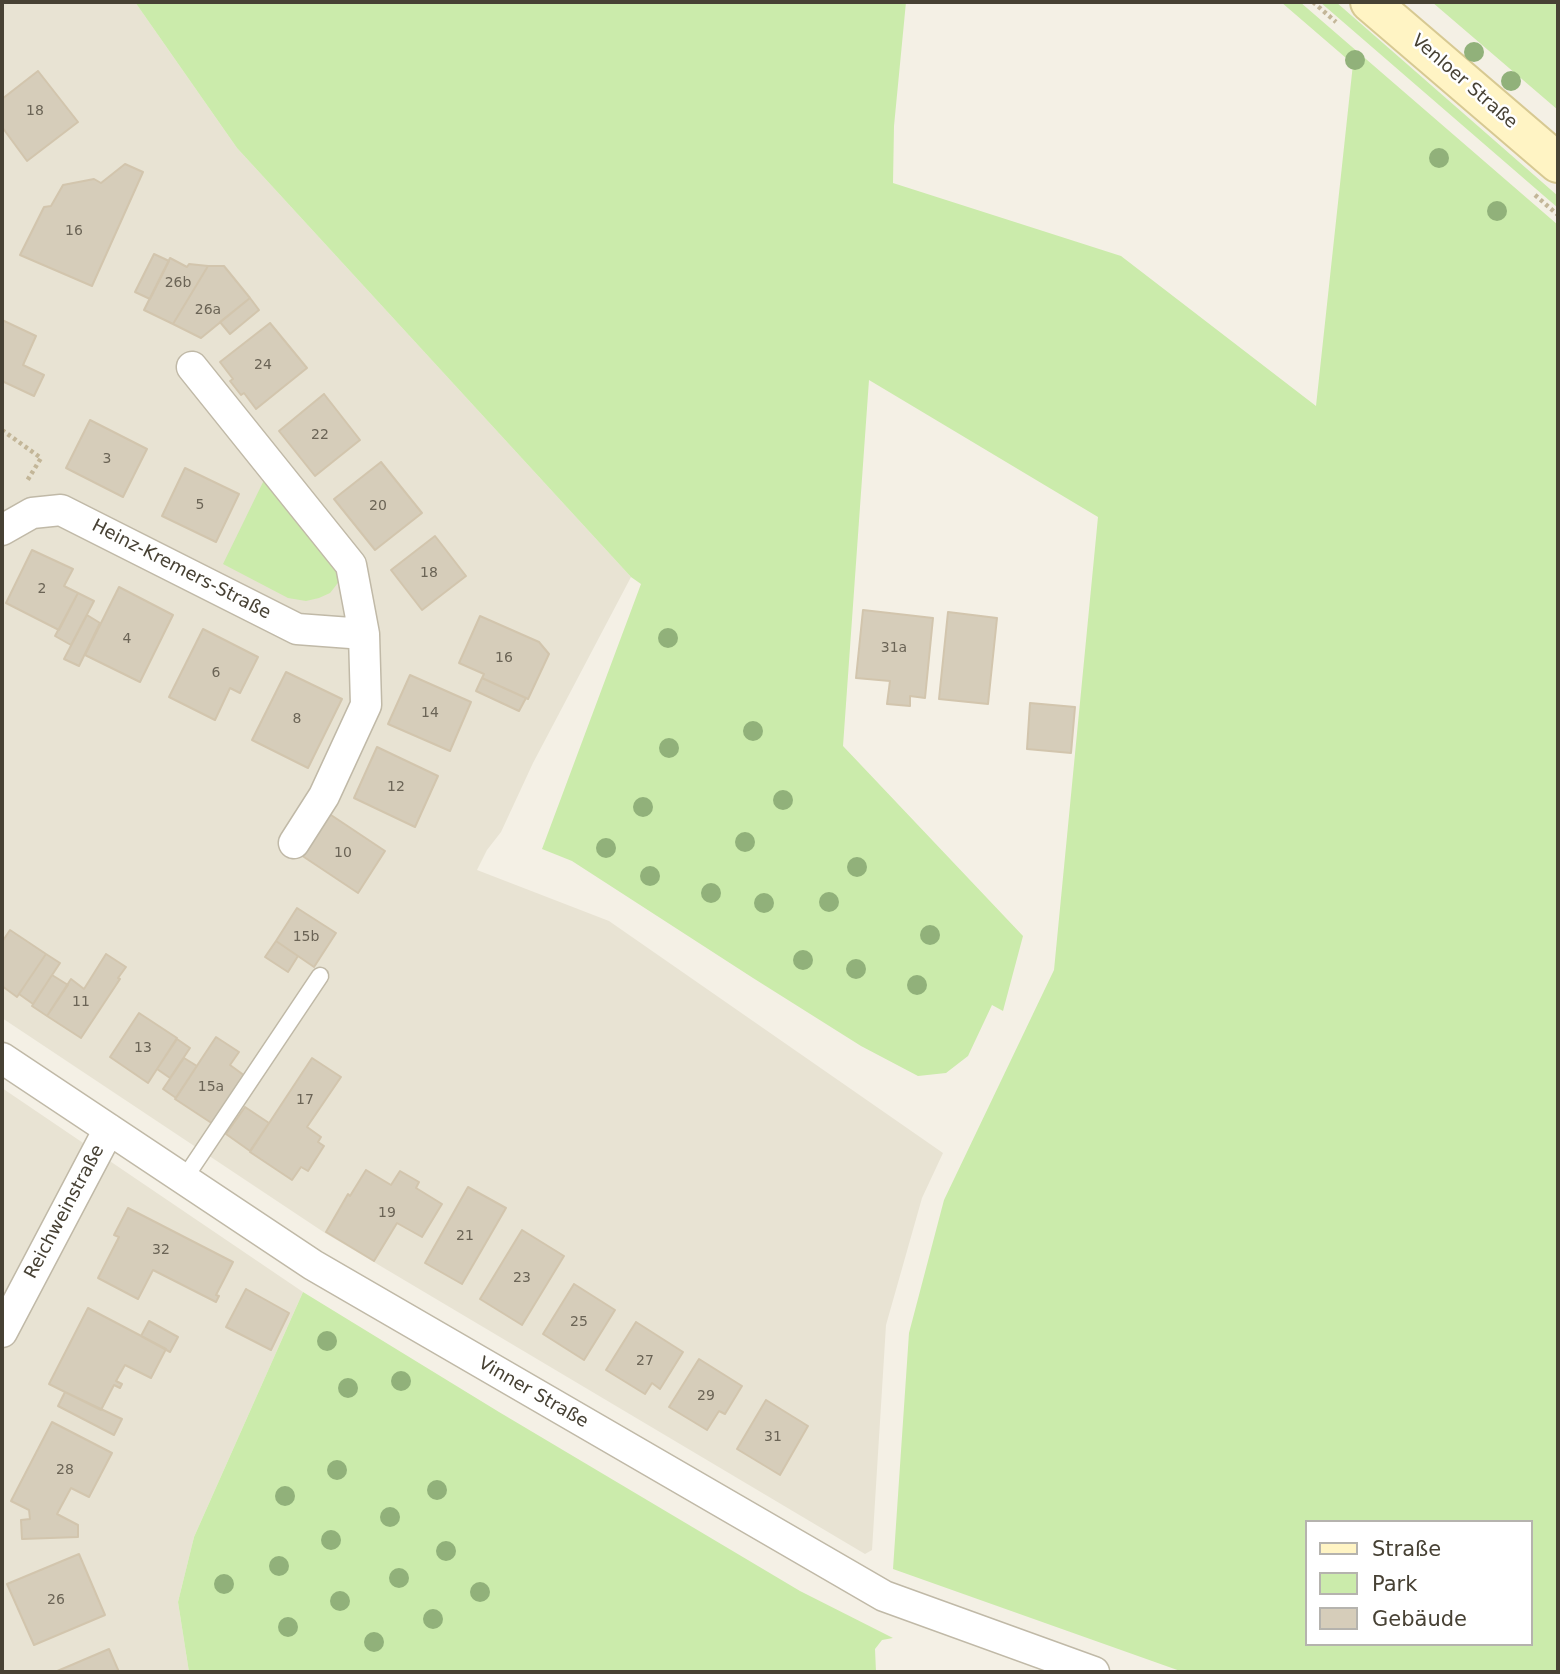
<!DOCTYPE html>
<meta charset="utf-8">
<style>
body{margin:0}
#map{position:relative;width:1560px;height:1674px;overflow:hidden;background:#f4f0e5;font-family:"DejaVu Sans",sans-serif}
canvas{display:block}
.frame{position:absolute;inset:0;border:4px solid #474134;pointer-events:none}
.legend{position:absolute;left:1305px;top:1520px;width:228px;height:126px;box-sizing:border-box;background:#fff;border:2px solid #b5b3ae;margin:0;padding:9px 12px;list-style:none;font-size:21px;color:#474134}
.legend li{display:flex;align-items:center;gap:14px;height:35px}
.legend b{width:35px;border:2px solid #b5b3ae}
</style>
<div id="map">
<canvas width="1560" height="1674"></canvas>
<div class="frame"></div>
<ul class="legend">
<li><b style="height:9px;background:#fff4c4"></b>Straße</li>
<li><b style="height:19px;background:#cbebab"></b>Park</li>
<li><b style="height:19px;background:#d6cdba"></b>Gebäude</li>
</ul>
</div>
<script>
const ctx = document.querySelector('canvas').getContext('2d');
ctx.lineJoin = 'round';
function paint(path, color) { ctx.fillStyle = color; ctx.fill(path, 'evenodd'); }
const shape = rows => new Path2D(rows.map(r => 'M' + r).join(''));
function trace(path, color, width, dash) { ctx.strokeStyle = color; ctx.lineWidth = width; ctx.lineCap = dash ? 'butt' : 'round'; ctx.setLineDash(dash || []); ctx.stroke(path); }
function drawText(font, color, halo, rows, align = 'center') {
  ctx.font = font + ' "DejaVu Sans",sans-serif'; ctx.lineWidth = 5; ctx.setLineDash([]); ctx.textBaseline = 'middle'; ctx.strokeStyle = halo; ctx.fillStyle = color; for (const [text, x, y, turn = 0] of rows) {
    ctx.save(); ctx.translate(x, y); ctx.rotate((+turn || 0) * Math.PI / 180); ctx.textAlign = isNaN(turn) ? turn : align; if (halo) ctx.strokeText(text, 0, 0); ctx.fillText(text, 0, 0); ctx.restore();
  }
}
paint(shape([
 [2,2,135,2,237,148,631,577,533,763,501,832,487,850,477,870,609,921,943,1153,922,1198,886,1325,872,1550,865,1554,325,1233,2,1018],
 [2,1088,303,1292,194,1537,178,1602,189,1672,2,1672]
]), '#e8e3d3');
paint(shape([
 [135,2,906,2,894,126,893,183,1121,256,1316,406,1353,64,1281,2,1300,2,1558,225,1558,1672,1183,1672,893,1569,909,1333,944,1200,1054,970,1098,517,869,380,843,746,1023,936,1003,1011,992,1005,968,1056,946,1073,918,1076,861,1046,753,978,572,861,542,849,641,584,631,577,237,148],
 [1306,1522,1530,1522,1530,1644,1306,1644],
 [1320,2,1336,2,1558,196,1558,208],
 [1432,2,1558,2,1558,110],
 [266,476,342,571,340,580,334,588,330,593,319,598,306,601,288,598,223,564],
 [303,1292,499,1412,800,1591,893,1638,882,1640,875,1649,876,1672,189,1672,178,1602,194,1537]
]), '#cbebab');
const building = shape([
 [38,71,78,122,27,161,2,127,2,99,38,71],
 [125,164,143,172,92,286,20,255,44,207,51,206,63,185,94,179,101,183,125,164],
 [154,254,169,261,150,299,135,292,154,254],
 [170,258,187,267,189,264,208,266,173,324,144,310,170,258],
 [208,266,224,266,250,298,201,338,173,324,208,266],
 [250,298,259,310,230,334,220,322,250,298],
 [2,320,36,336,23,365,44,375,34,396,2,381,2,320],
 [270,323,307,368,256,409,244,393,241,395,230,381,233,379,220,362,270,323],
 [324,394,360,440,315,476,279,431,324,394],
 [90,420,147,449,123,497,66,468,90,420],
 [381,462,422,513,375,550,334,499,381,462],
 [185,468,239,494,216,542,162,516,185,468],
 [435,536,466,576,422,610,391,570,435,536],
 [32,550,73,569,64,586,78,593,59,630,6,603,32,550],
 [119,587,173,615,140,682,85,655,119,587],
 [78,593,94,601,71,645,55,636,78,593],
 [863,610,933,618,925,698,910,696,910,706,887,704,890,681,856,678,863,610],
 [948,612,997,618,988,704,939,699,948,612],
 [87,615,100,623,79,666,64,659,87,615],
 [480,616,539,642,549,654,528,699,482,678,484,674,459,663,480,616],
 [203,629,258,657,240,693,230,688,215,720,169,697,203,629],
 [286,672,342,699,308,768,252,740,286,672],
 [410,675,471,702,450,751,388,724,410,675],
 [482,678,526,698,519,711,476,691,482,678],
 [1030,703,1075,707,1071,753,1027,749,1030,703],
 [377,747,438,776,415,827,354,798,377,747],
 [328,813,385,851,358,893,301,855,328,813],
 [297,908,336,933,314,967,276,941,297,908],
 [10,930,46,954,17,997,2,986,2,942,10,930],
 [276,941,298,956,288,972,265,957,276,941],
 [46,954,60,963,33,1004,19,994,46,954],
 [106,954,126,967,118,978,120,979,81,1038,47,1016,71,979,84,989,106,954],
 [52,975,68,985,47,1016,32,1006,52,975],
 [139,1013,177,1038,148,1083,110,1057,139,1013],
 [216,1037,239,1052,230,1065,245,1076,213,1124,175,1099,216,1037],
 [177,1039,190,1048,170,1078,157,1069,177,1039],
 [184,1058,197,1066,176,1098,163,1089,184,1058],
 [312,1058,341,1077,307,1127,321,1137,318,1142,324,1146,308,1171,301,1167,292,1180,250,1152,312,1058],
 [245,1107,269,1123,250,1151,226,1134,245,1107],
 [366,1170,391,1185,400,1171,419,1182,416,1188,442,1204,422,1237,397,1223,374,1261,326,1232,348,1194,350,1196,366,1170],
 [468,1187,506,1208,462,1284,425,1263,468,1187],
 [128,1208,233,1262,216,1295,219,1296,216,1302,153,1270,138,1299,98,1278,119,1237,114,1235,128,1208],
 [522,1230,564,1256,522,1325,480,1299,522,1230],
 [574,1284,615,1310,584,1360,543,1334,574,1284],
 [246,1289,289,1313,271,1350,226,1327,246,1289],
 [88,1308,166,1349,151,1378,125,1365,116,1381,122,1384,120,1388,114,1385,101,1410,49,1384,88,1308],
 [149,1321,178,1337,170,1352,141,1336,149,1321],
 [636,1322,683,1352,660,1389,652,1383,645,1394,606,1370,636,1322],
 [699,1359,742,1386,725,1414,719,1411,707,1430,669,1407,699,1359],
 [65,1392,122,1419,114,1435,58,1406,65,1392],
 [766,1400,808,1426,780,1475,737,1449,766,1400],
 [52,1422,112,1453,89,1497,71,1488,57,1514,78,1525,78,1537,22,1539,21,1520,30,1519,29,1510,11,1501,52,1422],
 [79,1554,105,1615,34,1645,7,1584,79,1554],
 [109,1649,119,1672,55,1672,109,1649]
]);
paint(building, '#d6cdba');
trace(building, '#d2c5ad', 2);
const lane = shape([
 [184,1179,320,976]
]);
const street = shape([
 [192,367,351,565,364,634],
 [2,530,32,513,61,510,297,629,364,634,366,705,324,796,294,843],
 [2,1058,313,1265,884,1596,1094,1672],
 [2,1332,109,1129]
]);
const secondary = shape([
 [1370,2,1558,163]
]);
trace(lane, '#c0b9a7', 19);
trace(street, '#c0b9a7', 33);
trace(secondary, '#d7c992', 42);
trace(shape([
 [1313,2,1336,22],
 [1535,195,1558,215],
 [2,430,41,458,27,481]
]), '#c3b698', 4.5, [3.5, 3.5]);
trace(lane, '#fff', 16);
trace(street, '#fff', 30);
trace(secondary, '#fff4c4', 38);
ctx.fillStyle = '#91b17a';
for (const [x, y] of [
 [1474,52],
 [1355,60],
 [1511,81],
 [1439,158],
 [1497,211],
 [668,638],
 [753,731],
 [669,748],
 [783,800],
 [643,807],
 [745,842],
 [606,848],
 [857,867],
 [650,876],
 [711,893],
 [829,902],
 [764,903],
 [930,935],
 [803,960],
 [856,969],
 [917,985],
 [327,1341],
 [401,1381],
 [348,1388],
 [337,1470],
 [437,1490],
 [285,1496],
 [390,1517],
 [331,1540],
 [446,1551],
 [279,1566],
 [399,1578],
 [224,1584],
 [480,1592],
 [340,1601],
 [433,1619],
 [288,1627],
 [374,1642]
]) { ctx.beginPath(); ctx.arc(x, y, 10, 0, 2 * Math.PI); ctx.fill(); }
drawText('14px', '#6b6456', null, [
 ["18",35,111],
 ["16",74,231],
 ["26b",178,283],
 ["26a",208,310],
 ["24",263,365],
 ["22",320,435],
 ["3",107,459],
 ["5",200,505],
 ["20",378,506],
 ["18",429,573],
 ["2",42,589],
 ["4",127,639],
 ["31a",894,648],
 ["16",504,658],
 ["6",216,673],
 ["14",430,713],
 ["8",297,719],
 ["12",396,787],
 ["10",343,853],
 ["15b",306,937],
 ["11",81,1002],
 ["13",143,1048],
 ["15a",211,1087],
 ["17",305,1100],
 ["19",387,1213],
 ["21",465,1236],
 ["32",161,1250],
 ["23",522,1278],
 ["25",579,1322],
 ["27",645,1361],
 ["29",706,1396],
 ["31",773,1437],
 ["28",65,1470],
 ["26",56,1600]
]);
drawText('18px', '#474134', '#fff', [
 ["Venloer Straße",1464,82,41],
 ["Heinz-Kremers-Straße",181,570,27],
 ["Reichweinstraße",65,1212,-62],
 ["Vinner Straße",533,1393,30]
]);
</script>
